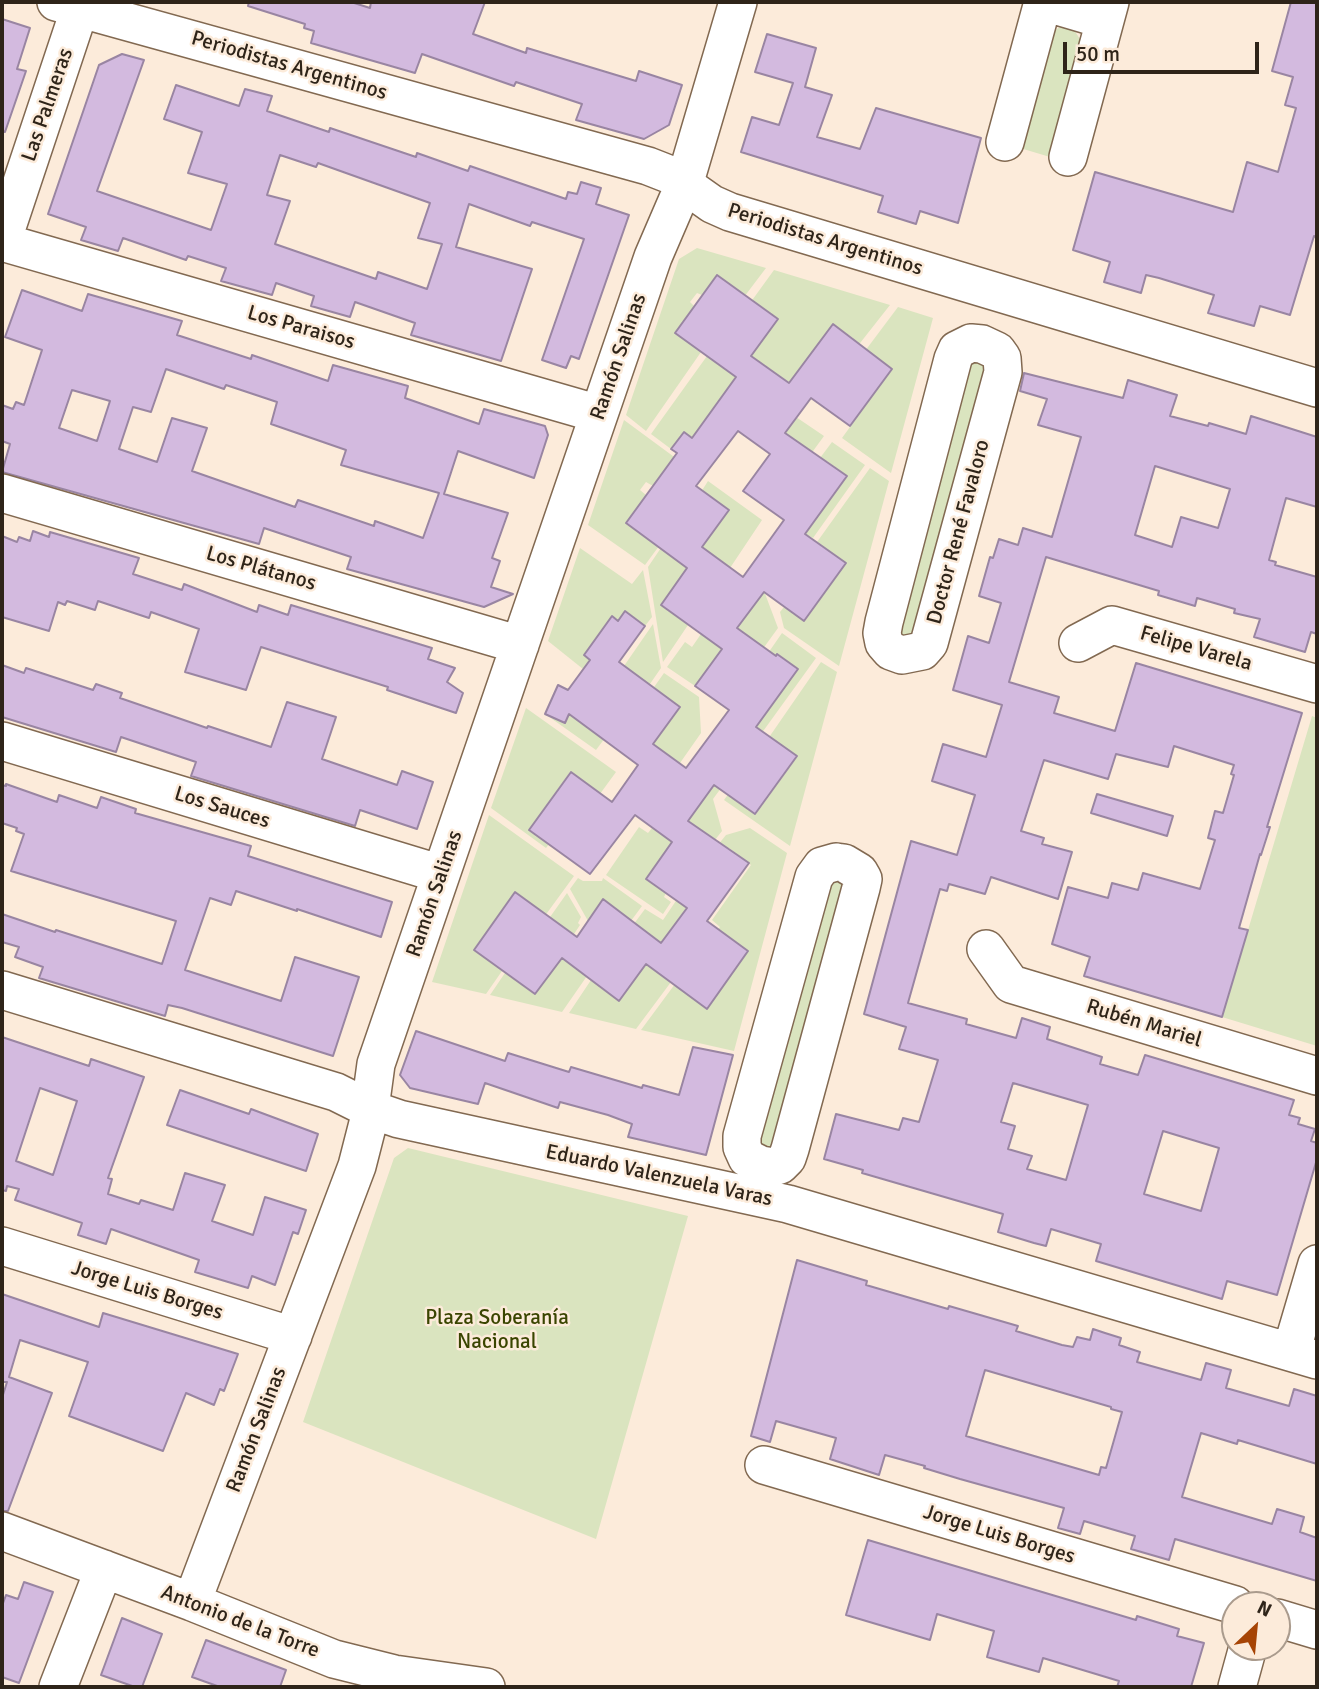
<!DOCTYPE html>
<meta charset="utf-8">
<style>
body{margin:0}
#map{position:relative;width:1319px;height:1689px;overflow:hidden;background:#fcebda;font-family:Signika,sans-serif}
canvas{display:block}
.frame{position:absolute;inset:0;border:4px solid #2e2419;pointer-events:none}
.north{position:absolute;left:1221px;top:1591px;width:70px;height:70px;box-sizing:border-box;background:#fcebda;border:2px solid #aa9b8d;border-radius:50%;rotate:26deg;font-size:19px;font-weight:700;line-height:28px;text-align:center;color:#2e2419}
.north::after{content:'';display:block;margin:auto;width:24px;height:32px;background:#a64405;clip-path:polygon(50% 0,100% 100%,50% 72%,0 100%)}
.scale{position:absolute;left:1063px;top:42px;width:196px;height:32px;box-sizing:border-box;border:4px solid #2e2419;border-top:0;padding-left:9px;font-size:21px;line-height:24px;white-space:nowrap;color:#2e2419;-webkit-text-stroke:5px #fcebda;paint-order:stroke}
</style>
<div id="map">
<canvas width="1319" height="1689"></canvas>
<div class="frame"></div>
<div class="north">N</div>
<div class="scale">50 m</div>
</div>
<script>
const ctx = document.querySelector('canvas').getContext('2d');
ctx.lineJoin = 'round';
function paint(path, color) { ctx.fillStyle = color; ctx.fill(path, 'evenodd'); }
const shape = rows => new Path2D(rows.map(r => 'M' + r).join(''));
function trace(path, color, width, dash) { ctx.strokeStyle = color; ctx.lineWidth = width; ctx.lineCap = dash ? 'butt' : 'round'; ctx.setLineDash(dash || []); ctx.stroke(path); }
function drawText(font, color, halo, rows, align = 'center') {
  ctx.font = font + ' Signika,sans-serif'; ctx.lineWidth = 5; ctx.setLineDash([]); ctx.textBaseline = 'middle'; ctx.strokeStyle = halo; ctx.fillStyle = color; for (const [text, x, y, turn = 0] of rows) {
    ctx.save(); ctx.translate(x, y); ctx.rotate((+turn || 0) * Math.PI / 180); ctx.textAlign = isNaN(turn) ? turn : align; if (halo) ctx.strokeText(text, 0, 0); ctx.fillText(text, 0, 0); ctx.restore();
  }
}
paint(shape([
 [1060,27,1074,30,1080,39,1050,157,1020,148,1054,31],
 [697,248,766,268,738,305,737,289,717,275,702,295,697,293,690,302,694,306,675,333,695,347,708,342,646,431,626,415,679,259],
 [774,270,890,305,853,352,846,348,853,338,833,324,790,383,751,356,778,319,745,310],
 [898,307,933,318,891,473,842,438,892,369,872,354,859,359],
 [707,356,736,377,718,457,684,432,671,449,651,434],
 [974,360,987,363,912,638,900,636,898,626,966,369],
 [796,417,824,436,805,462,785,433],
 [624,420,700,476,653,486,646,482,640,490,646,495,626,523,646,538,665,538,645,565,588,525],
 [832,442,865,465,813,538,805,534,847,476,827,461,820,471,814,466],
 [870,468,889,481,839,666,784,628,780,612,784,607,805,621,846,563,817,542],
 [708,481,762,520,724,577,722,561,702,547,729,510,696,500],
 [667,539,674,544,667,553,687,568,661,605,688,625,663,662,648,567],
 [580,548,632,584,643,570,652,617,645,626,626,611,618,621,612,616,584,655,590,660,583,669,548,641],
 [764,591,778,628,757,657,737,628],
 [653,624,661,668,643,694,624,666],
 [782,633,816,658,756,741,749,736,797,668,778,654,771,663,764,659],
 [701,634,722,649,695,686,667,667,685,642,692,647],
 [821,662,837,672,790,846,724,800,735,785,735,800,756,814,797,757,763,746],
 [664,673,699,697,701,733,673,773,673,759,653,744,680,707,647,697],
 [577,694,578,721,597,735,604,726,611,730,596,750,545,714,565,723],
 [526,708,616,772,597,798,570,772,529,830,549,844,546,848,491,808],
 [1312,716,1317,718,1317,1046,1222,1017],
 [721,775,727,780,713,799,722,831,707,850,688,821],
 [489,815,574,876,539,924,535,907,515,893,474,949,494,964,509,961,486,994,432,982],
 [639,827,648,833,652,828,672,842,646,879,666,893,664,897,671,902,663,914,606,875],
 [750,828,787,853,734,1051,641,1030,675,984,707,1008,748,951,728,936,721,946,702,950,720,927,712,920,751,865,729,848,723,858,713,851,726,835],
 [848,875,777,1152,755,1153,829,878],
 [578,878,583,881,602,881,603,878,642,906,625,929,623,914,603,900,588,921,570,889],
 [684,889,694,897,661,943,627,933,645,909,663,920],
 [567,893,581,917,578,923,580,925,574,934,556,922,549,931,543,927],
 [522,948,521,970,515,980,534,994,561,958,587,976,562,1012,490,995],
 [646,964,671,982,636,1029,569,1013,597,971,606,977,599,987,619,1000],
 [408,1148,688,1216,596,1539,303,1422,394,1158]
]), '#dae4bf');
const building = shape([
 [249,2,351,2,370,8,371,2,485,2,473,34,526,53,527,48,636,81,639,71,682,85,669,125,644,139,576,120,582,104,516,82,514,86,422,54,415,73,311,43,314,31,304,28,305,24,248,6,249,2],
 [1291,2,1317,2,1317,237,1314,236,1290,315,1260,306,1254,326,1208,313,1214,295,1159,278,1146,275,1141,293,1104,282,1110,262,1073,250,1095,172,1233,212,1247,162,1278,172,1296,108,1285,105,1293,77,1272,71,1291,2],
 [2,19,30,28,17,69,26,71,5,132,2,131,2,19],
 [767,34,816,48,805,87,832,95,817,137,860,149,876,108,981,138,958,223,920,211,916,224,878,212,883,196,741,152,752,117,779,125,793,83,755,72,767,34],
 [122,54,144,60,97,191,211,230,227,184,188,173,202,132,164,119,176,85,239,106,245,89,272,96,267,111,329,132,330,128,416,157,417,153,468,171,470,166,566,199,568,192,577,194,581,182,601,188,596,204,629,215,579,359,571,356,566,368,542,360,584,239,532,222,530,226,469,204,456,247,532,269,501,361,411,335,415,323,355,302,350,317,311,306,314,296,276,283,272,295,221,281,226,268,188,256,186,260,123,238,118,251,81,240,86,227,48,214,99,65,122,54],
 [280,155,316,167,318,163,430,203,418,238,442,244,427,289,378,272,376,279,275,244,290,201,267,195,280,155],
 [717,275,778,319,751,356,789,383,833,324,892,369,850,426,811,398,785,433,847,476,805,534,846,563,804,621,764,592,737,628,776,656,777,654,798,669,756,727,797,756,755,814,714,785,688,821,749,863,707,921,748,951,707,1009,646,964,619,1001,562,958,535,994,474,950,515,892,577,937,603,899,661,943,687,908,646,879,672,842,635,815,590,874,529,830,571,772,612,802,638,765,569,714,565,723,545,714,558,685,568,690,590,660,584,655,612,616,618,621,625,611,645,626,619,662,680,707,653,744,686,768,729,710,695,686,722,649,661,605,687,568,626,523,677,453,671,449,684,432,692,438,736,377,675,333,717,275],
 [738,431,770,454,743,491,784,520,743,577,702,547,729,510,696,486,738,431],
 [22,290,82,311,88,294,182,321,177,335,251,359,252,355,328,381,333,365,408,386,405,398,479,424,484,409,545,426,548,435,534,478,458,451,444,494,508,513,492,558,500,561,491,587,513,594,484,607,347,569,351,557,264,528,259,544,2,472,10,444,2,441,2,405,13,409,16,402,24,405,42,350,5,337,22,290],
 [166,369,224,389,226,385,277,402,271,424,346,450,341,465,439,493,423,538,375,521,374,526,298,500,295,507,192,471,207,428,172,418,157,462,119,449,133,407,151,412,166,369],
 [72,390,110,401,97,441,59,428,72,390],
 [1024,373,1123,398,1128,380,1177,395,1170,416,1208,426,1209,423,1246,434,1251,416,1317,437,1317,507,1286,498,1269,560,1276,562,1275,565,1317,577,1317,634,1311,632,1305,652,1254,637,1260,619,1234,613,1235,609,1197,598,1195,606,1158,595,1159,591,1046,557,1009,682,1059,697,1054,713,1115,731,1136,663,1302,713,1267,827,1270,827,1261,855,1260,854,1239,928,1248,930,1222,1017,1084,976,1090,957,1052,944,1068,887,1108,898,1112,883,1138,890,1143,873,1200,889,1215,840,1208,838,1215,811,1223,813,1234,775,1231,774,1234,765,1174,746,1168,767,1116,754,1108,779,1044,760,1021,831,1044,838,1042,844,1072,852,1058,899,991,877,985,894,949,884,947,891,940,889,908,1003,967,1019,966,1024,1016,1038,1022,1018,1050,1027,1047,1039,1102,1057,1100,1064,1138,1075,1145,1055,1294,1100,1289,1115,1300,1118,1298,1124,1315,1129,1311,1141,1317,1143,1317,1159,1277,1295,1227,1281,1222,1299,1096,1261,1101,1244,1051,1229,1046,1246,1034,1243,998,1232,1003,1214,862,1173,863,1170,824,1159,836,1114,899,1130,903,1118,919,1122,938,1060,899,1049,906,1027,864,1014,911,841,957,855,975,795,932,781,943,744,986,757,1002,705,953,690,968,636,989,643,1001,603,979,596,990,557,993,558,999,539,1018,545,1023,528,1052,537,1081,437,1038,425,1047,399,1020,391,1024,373],
 [1155,466,1230,489,1218,528,1181,517,1172,547,1135,535,1155,466],
 [1013,1083,1088,1105,1066,1180,1027,1169,1032,1156,1008,1149,1015,1126,1001,1122,1013,1083],
 [1163,1131,1219,1148,1201,1211,1144,1194,1163,1131],
 [33,531,49,537,50,532,139,558,133,574,182,590,184,584,257,612,259,605,288,615,291,605,432,648,428,659,455,668,447,682,463,693,456,713,387,690,388,687,261,647,246,690,185,672,199,629,151,612,149,618,98,601,95,610,67,601,65,605,58,602,49,631,2,617,2,536,17,542,19,537,30,541,33,531],
 [2,665,24,673,26,668,93,690,96,684,122,693,120,698,207,728,208,726,271,747,287,702,336,717,322,759,397,785,402,771,433,782,417,829,360,810,355,826,191,776,196,762,121,737,116,752,2,717,2,665],
 [6,784,57,802,59,795,97,808,101,797,136,809,135,813,251,846,248,856,392,902,381,937,297,909,297,911,236,891,231,905,210,898,185,970,281,1001,295,957,359,977,333,1056,182,1008,168,1005,165,1016,39,978,43,967,15,957,19,947,2,942,2,914,55,932,56,930,162,964,176,921,11,871,24,834,16,831,17,828,2,823,2,785,6,786,6,784],
 [1097,794,1173,816,1167,836,1091,813,1097,794],
 [416,1031,505,1061,508,1053,569,1072,571,1067,642,1088,643,1085,679,1095,693,1047,733,1055,706,1155,628,1137,632,1124,608,1115,560,1102,558,1108,485,1083,478,1104,410,1088,400,1075,416,1031],
 [2,1037,89,1066,91,1059,144,1077,108,1178,112,1179,108,1194,139,1204,141,1200,173,1210,185,1173,225,1185,212,1221,253,1235,265,1197,306,1210,298,1234,293,1232,275,1285,252,1276,248,1288,195,1272,199,1260,111,1229,106,1244,78,1235,82,1223,15,1200,19,1189,7,1186,6,1191,2,1190,2,1037],
 [40,1088,77,1101,53,1175,16,1161,40,1088],
 [180,1090,249,1114,251,1109,318,1134,306,1171,167,1125,180,1090],
 [797,1260,867,1281,866,1285,948,1309,949,1306,1018,1326,1016,1331,1062,1345,1073,1347,1077,1337,1090,1340,1093,1329,1105,1333,1121,1338,1119,1345,1140,1352,1137,1362,1201,1380,1206,1363,1231,1370,1226,1388,1289,1406,1294,1389,1317,1396,1317,1464,1238,1440,1237,1444,1201,1433,1182,1497,1272,1524,1277,1509,1304,1517,1300,1532,1317,1538,1317,1581,1175,1539,1169,1560,1131,1549,1135,1536,1084,1521,1080,1534,1058,1528,1064,1508,960,1479,924,1468,925,1466,885,1455,879,1475,830,1459,836,1438,776,1421,770,1442,751,1436,797,1260],
 [985,1370,1111,1407,1111,1409,1122,1412,1106,1468,1101,1467,1099,1475,966,1436,985,1370],
 [2,1294,99,1327,103,1313,238,1354,224,1391,220,1389,214,1405,186,1393,163,1451,69,1416,88,1362,20,1340,9,1377,52,1393,8,1511,2,1511,2,1398,7,1382,2,1382,2,1294],
 [868,1540,1136,1620,1137,1616,1179,1629,1177,1636,1204,1643,1191,1687,1117,1687,1119,1681,1043,1658,1039,1672,987,1657,994,1631,937,1614,930,1640,846,1615,868,1540],
 [24,1582,53,1592,19,1683,2,1677,2,1606,6,1595,18,1599,24,1582],
 [122,1618,162,1634,142,1687,135,1687,101,1675,122,1618],
 [206,1640,286,1670,280,1687,220,1687,192,1677,206,1640]
]);
paint(building, '#d3badf');
trace(building, '#9985a2', 2);
const minor = shape([
 [56,2,648,166,671,175,712,204,730,212,1317,388],
 [1044,2,1105,20],
 [1005,142,1043,2],
 [1068,157,1110,2],
 [2,242,599,414],
 [2,242,80,8],
 [971,343,982,344,997,351,1002,358,1003,372,929,643,922,651,902,655,891,651,884,643,882,633,884,622,953,359,957,350,971,343],
 [2,493,520,645],
 [1078,643,1112,625,1317,684],
 [2,741,441,874],
 [836,862,844,863,859,872,863,879,861,888,790,1149,787,1158,780,1165,774,1167,761,1165,747,1158,742,1147,742,1136,814,877,822,866,836,862],
 [986,949,1011,984,1317,1076],
 [2,990,336,1092,370,1109,399,1119,788,1204,1317,1360],
 [2,1246,293,1336],
 [1291,1352,1317,1264],
 [764,1465,1235,1605],
 [2,1531,192,1602,334,1659,394,1674,486,1687],
 [192,1602,357,1166,368,1123,376,1064,653,257,684,185,738,2],
 [1277,1618,1317,1630],
 [58,1687,104,1569],
 [1237,1687,1248,1647]
]);
trace(minor, '#826951', 40);
trace(minor, '#fff', 37);
drawText('21px', '#2e2419', '#fcebda', [
 ["Periodistas Argentinos",289,66,16],
 ["Las Palmeras",48,105,-71],
 ["Periodistas Argentinos",825,240,17],
 ["Los Paraisos",301,328,16],
 ["Ramón Salinas",619,357,-71],
 ["Doctor René Favaloro",959,532,-75],
 ["Los Plátanos",261,569,16],
 ["Felipe Varela",1196,649,16],
 ["Los Sauces",222,808,17],
 ["Ramón Salinas",435,894,-71],
 ["Rubén Mariel",1144,1024,17],
 ["Eduardo Valenzuela Varas",659,1176,12],
 ["Jorge Luis Borges",147,1291,17],
 ["Ramón Salinas",257,1430,-69],
 ["Jorge Luis Borges",999,1535,17],
 ["Antonio de la Torre",240,1622,21]
]);
drawText('21px', '#3a4500', '#fcebda', [
 ["Plaza Soberanía",497,1318],
 ["Nacional",497,1342]
]);
</script>
